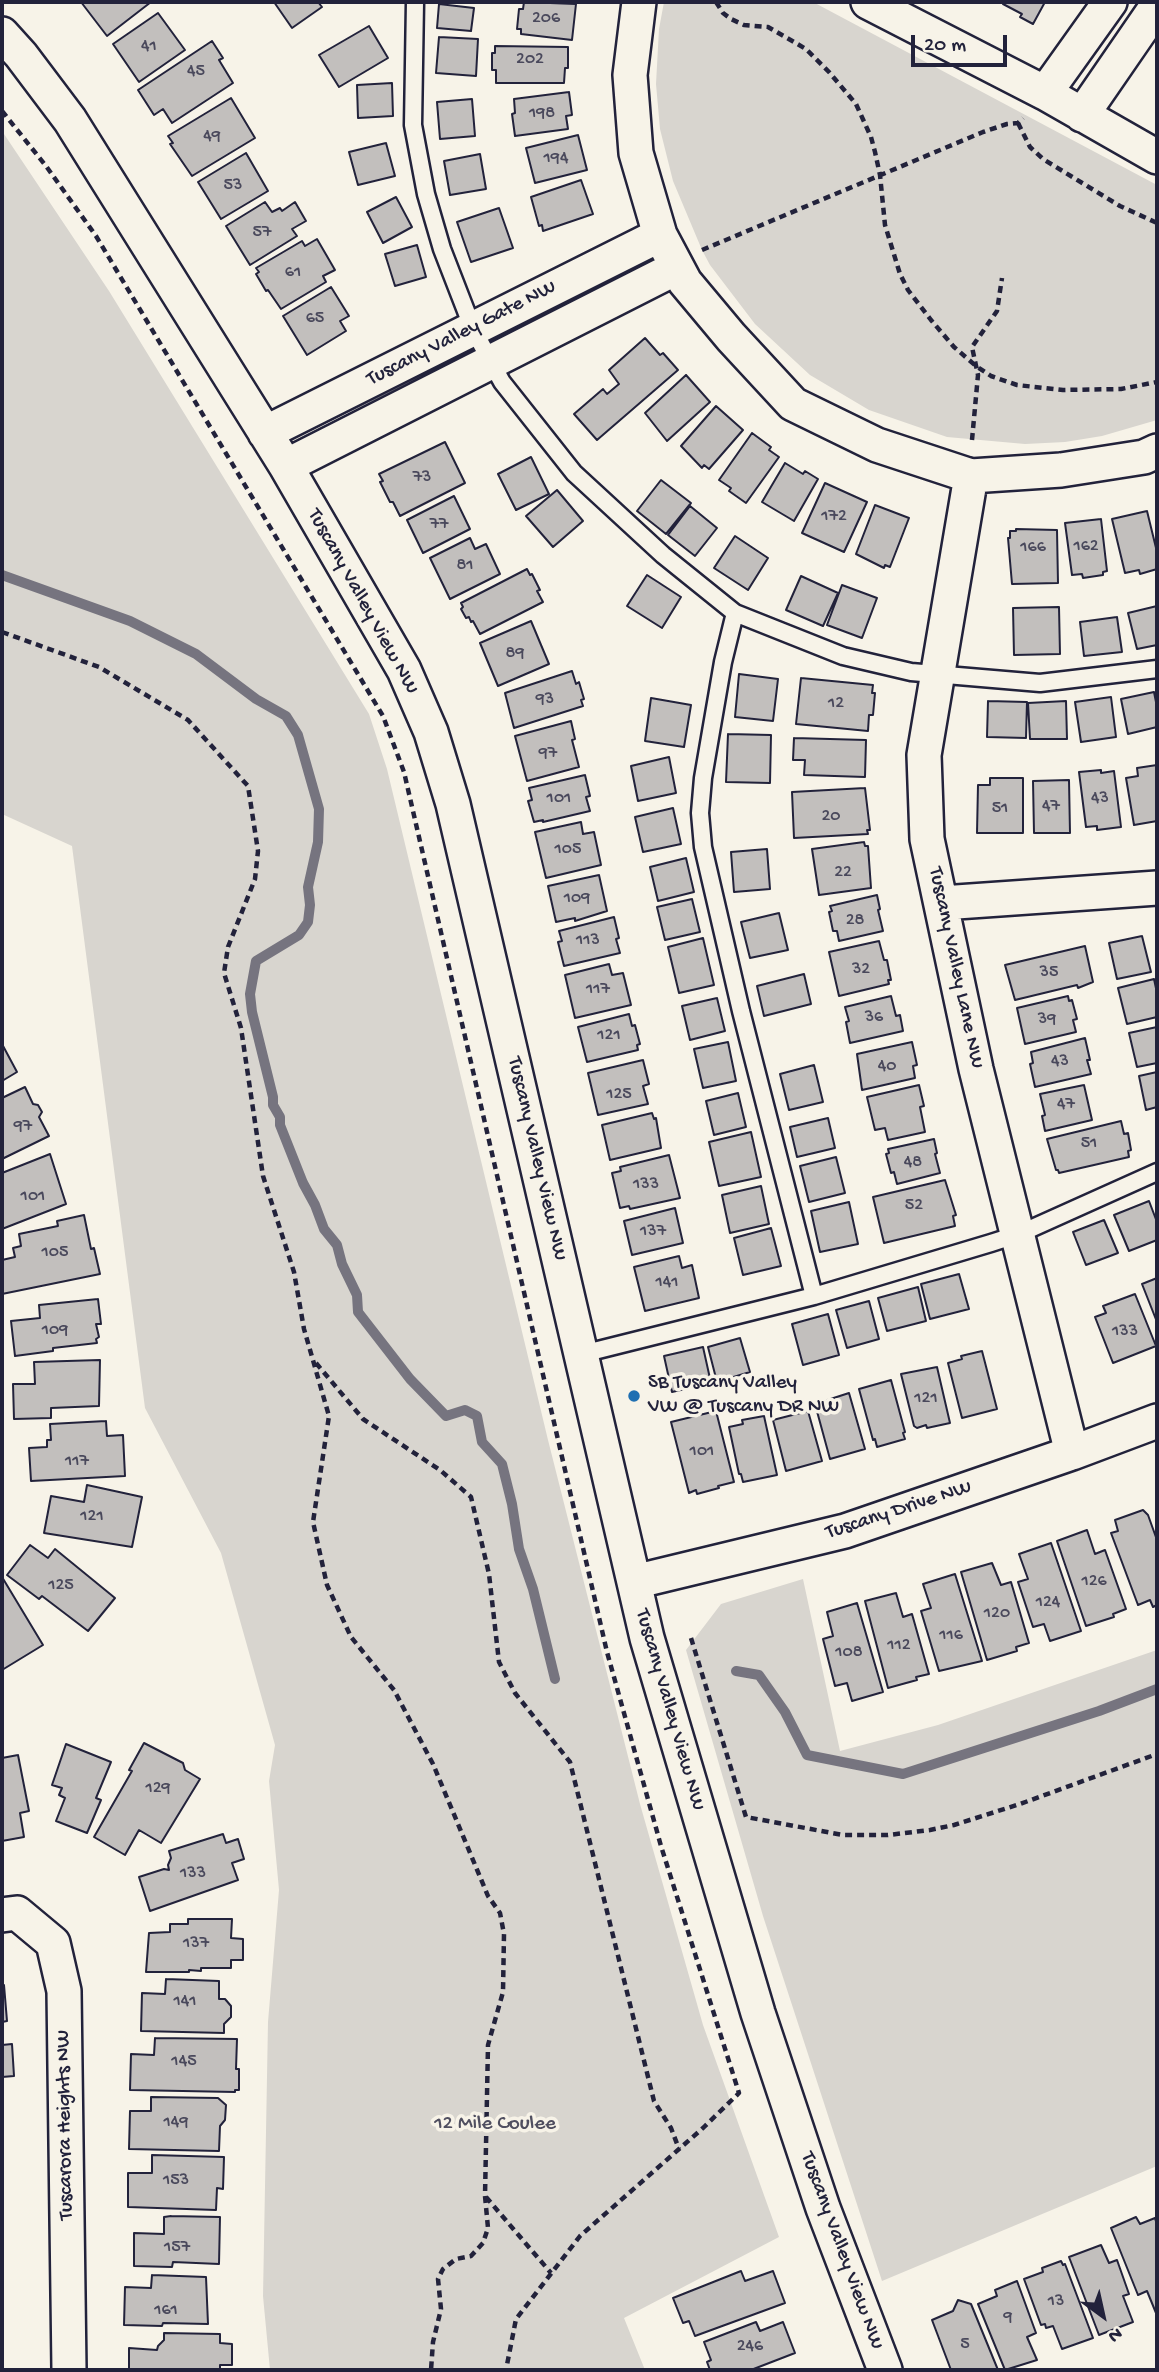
<!DOCTYPE html>
<style>
body{margin:0}
#map{position:relative;width:1159px;height:2372px;overflow:hidden;background:#f7f3e8;font-family:"Gochi Hand",sans-serif}
canvas{display:block}
.frame{position:absolute;inset:0;border:4px solid #22223b;pointer-events:none}
.north{position:absolute;left:1068px;top:2281px;width:70px;height:70px;-webkit-text-stroke:5px #f7f3e8;paint-order:stroke;rotate:147deg;font-size:19px;font-weight:700;line-height:28px;text-align:center;color:#22223b}
.north::after{content:'';display:block;margin:auto;width:24px;height:32px;background:#22223b;clip-path:polygon(50% 0,100% 100%,50% 72%,0 100%)}
.scale{position:absolute;left:911px;top:35px;width:96px;height:32px;box-sizing:border-box;border:4px solid #22223b;border-top:0;padding-left:9px;font-size:21px;line-height:24px;white-space:nowrap;color:#22223b;-webkit-text-stroke:5px #f7f3e8;paint-order:stroke}
</style>
<div id="map">
<canvas width="1159" height="2372"></canvas>
<div class="frame"></div>
<div class="north">N</div>
<div class="scale">20 m</div>
</div>
<script>
const ctx = document.querySelector('canvas').getContext('2d');
ctx.lineJoin = 'round';
function paint(path, color) { ctx.fillStyle = color; ctx.fill(path, 'evenodd'); }
const shape = rows => new Path2D(rows.map(r => 'M' + r).join(''));
function trace(path, color, width, dash) { ctx.strokeStyle = color; ctx.lineWidth = width; ctx.lineCap = dash ? 'butt' : 'round'; ctx.setLineDash(dash || []); ctx.stroke(path); }
function drawText(font, color, halo, rows, align = 'center') {
  ctx.font = font + ' "Gochi Hand",sans-serif'; ctx.lineWidth = 7; ctx.setLineDash([]); ctx.textBaseline = 'middle'; ctx.strokeStyle = halo; ctx.fillStyle = color; for (const [text, x, y, turn = 0] of rows) {
    ctx.save(); ctx.translate(x, y); ctx.rotate((+turn || 0) * Math.PI / 180); ctx.textAlign = isNaN(turn) ? turn : align; if (halo) ctx.strokeText(text, 0, 0); ctx.fillText(text, 0, 0); ctx.restore();
  }
}
paint(shape([
 [664,2,813,2,1157,185,1157,420,1102,436,1065,442,1025,444,947,437,869,410,810,375,755,324,710,265,702,250,673,181,660,129,656,84,659,29],
 [2,131,109,291,369,714,387,769,548,1440,640,1804,703,2025,779,2237,624,2318,645,2370,270,2370,263,2296,268,2022,279,1890,269,1781,275,1745,221,1553,145,1408,72,846,2,814],
 [803,1579,840,1751,938,1725,1157,1650,1157,2166,882,2281,763,1916,686,1650,721,1604]
]), '#d8d5cf');
trace(shape([
 [2,575,130,621,196,654,256,699,286,716,298,735,319,809,318,842,308,887,310,905,308,922,299,935,256,961,250,994,252,1012,273,1097,273,1105,280,1117,280,1125,303,1183,315,1205,324,1229,337,1245,342,1264,357,1295,358,1312,410,1379,446,1416,465,1410,477,1416,482,1442,502,1464,512,1504,519,1549,533,1589,555,1679],
 [736,1671,759,1675,785,1712,807,1755,903,1774,1099,1711,1157,1689]
]), '#76747f', 10);
const building = shape([
 [81,2,151,2,107,36,81,2],
 [274,2,318,2,322,7,292,28,274,2],
 [524,2,576,4,572,40,521,34,521,29,517,29,519,9,523,9,524,2],
 [1004,2,1045,2,1033,24,1020,17,1022,14,1003,4,1004,2],
 [439,4,474,8,471,31,437,28,439,4],
 [158,13,185,50,139,82,113,44,158,13],
 [369,26,388,58,339,87,319,55,369,26],
 [439,37,478,39,476,76,436,73,439,37],
 [212,41,223,58,219,60,233,83,172,123,163,109,154,115,138,90,212,41],
 [495,46,568,47,568,68,565,68,564,83,496,83,496,70,492,70,492,53,495,53,495,46],
 [392,83,393,116,358,118,357,85,392,83],
 [569,92,572,115,566,116,568,129,515,136,512,114,515,113,514,99,569,92],
 [231,98,255,138,192,176,170,144,173,143,168,136,231,98],
 [472,99,475,136,440,139,437,102,472,99],
 [578,135,587,170,535,183,526,148,578,135],
 [386,143,395,176,358,185,349,152,386,143],
 [246,153,268,191,221,219,198,182,246,153],
 [480,154,486,189,450,195,444,161,480,154],
 [581,180,593,214,543,231,542,225,539,226,531,197,581,180],
 [396,197,412,227,383,243,367,212,396,197],
 [265,202,272,212,280,208,282,211,295,202,306,221,292,229,297,236,250,265,226,226,265,202],
 [499,208,513,248,471,262,457,222,499,208],
 [317,239,335,270,323,276,326,282,281,309,268,290,266,291,256,274,259,272,256,268,302,241,305,246,317,239],
 [417,245,426,277,395,286,385,254,417,245],
 [331,287,349,316,340,321,346,331,307,355,283,316,331,287],
 [645,338,660,355,663,353,678,370,597,440,574,414,603,389,607,394,619,384,609,370,645,338],
 [686,375,710,402,667,441,645,413,686,375],
 [716,406,743,430,709,469,704,465,702,468,681,446,716,406],
 [752,433,771,447,769,450,779,457,746,503,729,491,731,488,719,480,752,433],
 [445,442,465,483,400,516,393,502,390,502,380,482,383,481,379,474,445,442],
 [531,457,549,494,516,510,498,474,531,457],
 [785,463,803,474,805,471,818,479,794,521,762,502,785,463],
 [661,480,691,503,666,534,637,511,661,480],
 [825,483,867,502,844,552,802,533,825,483],
 [557,490,583,521,553,547,526,516,557,490],
 [454,496,470,529,423,553,407,520,454,496],
 [875,505,909,518,890,567,885,565,884,568,856,554,875,505],
 [690,506,717,528,695,556,668,535,690,506],
 [1147,511,1157,552,1157,569,1140,574,1139,570,1125,573,1112,519,1147,511],
 [1101,519,1107,571,1103,572,1103,575,1083,578,1082,574,1072,575,1065,523,1101,519],
 [1016,529,1057,530,1058,583,1012,584,1008,538,1010,538,1010,531,1016,531,1016,529],
 [735,536,768,558,748,590,714,568,735,536],
 [470,538,475,549,486,544,500,574,450,599,430,558,470,538],
 [527,569,530,575,532,574,540,590,537,591,543,602,480,634,473,621,471,622,469,617,466,618,461,609,463,607,461,603,527,569],
 [647,575,681,597,662,628,627,606,647,575],
 [801,576,838,593,823,626,786,610,801,576],
 [842,585,877,598,862,638,827,625,842,585],
 [1157,606,1157,645,1137,649,1128,613,1157,606],
 [1059,607,1060,654,1014,655,1013,608,1059,607],
 [1117,617,1122,652,1084,656,1080,622,1117,617],
 [531,621,549,664,498,686,480,643,531,621],
 [572,671,576,684,579,682,584,699,581,700,583,706,514,728,505,693,572,671],
 [739,674,778,679,773,721,735,717,739,674],
 [801,678,873,685,872,693,875,693,873,715,869,715,868,731,796,724,801,678],
 [1154,692,1157,707,1157,727,1128,734,1121,699,1154,692],
 [1111,697,1116,737,1081,742,1075,702,1111,697],
 [651,698,691,705,684,747,645,741,651,698],
 [988,701,1027,702,1026,738,987,737,988,701],
 [1066,701,1067,739,1030,739,1028,703,1066,701],
 [571,721,575,739,572,740,579,767,527,781,515,736,571,721],
 [728,734,771,735,770,783,726,782,728,734],
 [794,738,866,740,865,777,804,775,805,760,793,760,794,738],
 [669,757,676,793,638,801,631,766,669,757],
 [1157,765,1157,821,1134,825,1126,778,1138,776,1137,768,1157,765],
 [1101,770,1101,773,1114,771,1121,827,1097,830,1097,826,1086,827,1079,772,1101,770],
 [585,775,590,796,586,797,590,811,543,822,543,820,534,822,528,801,532,800,529,788,585,775],
 [990,778,1023,778,1023,833,977,833,978,785,990,785,990,778],
 [1069,780,1070,833,1034,833,1033,781,1069,780],
 [865,788,870,830,867,830,868,834,794,838,792,792,865,788],
 [673,808,681,844,643,852,635,817,673,808],
 [581,822,583,834,594,832,601,865,546,878,535,832,581,822],
 [864,842,865,846,868,846,871,888,819,895,812,849,864,842],
 [767,849,770,889,734,892,731,852,767,849],
 [686,858,694,892,658,901,650,867,686,858],
 [599,875,607,911,575,921,575,918,556,922,548,886,599,875],
 [877,895,880,909,878,910,883,931,839,941,837,931,833,931,829,912,832,911,830,906,877,895],
 [692,899,700,932,665,940,657,907,692,899],
 [779,913,788,950,750,958,741,922,779,913],
 [614,917,619,938,616,939,620,953,564,966,558,942,562,941,559,931,614,917],
 [1142,936,1151,972,1117,979,1109,943,1142,936],
 [703,938,714,985,679,993,668,947,703,938],
 [879,941,884,960,887,960,891,980,888,980,889,984,839,996,829,952,879,941],
 [1085,946,1093,982,1078,988,1077,985,1015,1000,1005,965,1085,946],
 [609,964,612,975,623,973,631,1005,575,1018,565,975,609,964],
 [804,974,811,1004,764,1016,757,986,804,974],
 [1154,979,1157,993,1157,1017,1127,1024,1118,988,1154,979],
 [891,996,896,1016,900,1015,903,1031,850,1043,846,1022,849,1021,845,1007,891,996],
 [1068,996,1069,1001,1072,1000,1077,1019,1073,1020,1076,1032,1025,1044,1017,1008,1068,996],
 [717,998,725,1031,690,1040,682,1006,717,998],
 [629,1014,632,1026,635,1025,640,1044,637,1045,638,1050,587,1062,578,1027,629,1014],
 [1157,1027,1157,1063,1137,1067,1129,1033,1157,1027],
 [1085,1038,1090,1060,1087,1060,1091,1074,1035,1087,1030,1064,1033,1063,1031,1052,1085,1038],
 [728,1042,736,1081,703,1088,694,1049,728,1042],
 [912,1042,917,1065,913,1066,915,1078,862,1090,857,1054,912,1042],
 [2,1044,17,1072,2,1081,2,1044],
 [643,1060,649,1084,643,1086,648,1104,598,1115,588,1073,643,1060],
 [814,1065,823,1102,789,1110,780,1074,814,1065],
 [1157,1072,1157,1107,1146,1110,1139,1076,1157,1072],
 [919,1085,924,1106,920,1107,925,1132,888,1140,885,1128,875,1130,867,1097,919,1085],
 [1084,1085,1092,1120,1045,1131,1042,1116,1045,1115,1040,1094,1084,1085],
 [25,1087,33,1104,38,1105,42,1112,39,1117,49,1136,2,1159,2,1098,25,1087],
 [738,1093,746,1127,714,1135,706,1101,738,1093],
 [652,1113,654,1119,656,1118,661,1148,610,1160,602,1125,652,1113],
 [828,1118,835,1148,797,1157,790,1127,828,1118],
 [1121,1121,1124,1134,1128,1133,1131,1150,1128,1151,1129,1157,1059,1173,1058,1170,1056,1170,1047,1139,1121,1121],
 [751,1132,761,1177,719,1186,709,1142,751,1132],
 [934,1139,937,1153,935,1154,940,1173,897,1184,894,1172,891,1173,886,1154,889,1153,888,1149,934,1139],
 [50,1154,66,1204,2,1229,2,1173,50,1154],
 [669,1155,680,1198,630,1209,629,1206,620,1208,612,1173,621,1171,620,1167,669,1155],
 [836,1157,845,1193,809,1202,800,1166,836,1157],
 [945,1180,956,1215,953,1216,955,1226,884,1243,873,1197,945,1180],
 [761,1186,769,1224,730,1233,722,1195,761,1186],
 [1149,1201,1157,1222,1157,1240,1129,1251,1114,1215,1149,1201],
 [849,1202,858,1244,820,1252,811,1211,849,1202],
 [675,1208,683,1243,632,1255,624,1221,675,1208],
 [84,1215,91,1249,94,1248,100,1274,2,1294,2,1260,15,1257,13,1248,21,1246,19,1234,58,1226,57,1221,84,1215],
 [1104,1220,1118,1253,1086,1265,1073,1232,1104,1220],
 [771,1228,781,1266,743,1275,734,1238,771,1228],
 [679,1256,682,1268,692,1265,699,1298,645,1311,634,1267,679,1256],
 [959,1274,969,1309,930,1319,921,1284,959,1274],
 [1157,1278,1157,1322,1142,1284,1157,1278],
 [918,1287,926,1321,887,1331,878,1298,918,1287],
 [1135,1294,1156,1346,1113,1363,1095,1317,1106,1313,1103,1306,1135,1294],
 [98,1299,101,1324,96,1324,99,1337,96,1339,97,1343,53,1348,53,1351,15,1356,11,1321,40,1318,39,1305,98,1299],
 [869,1301,879,1339,847,1348,836,1310,869,1301],
 [828,1314,839,1355,803,1365,792,1324,828,1314],
 [740,1338,750,1372,717,1382,708,1347,740,1338],
 [703,1347,711,1383,672,1392,664,1356,703,1347],
 [982,1351,997,1409,962,1418,948,1363,962,1359,961,1356,982,1351],
 [100,1360,99,1406,51,1408,51,1418,14,1419,13,1384,35,1384,34,1362,100,1360],
 [937,1367,950,1423,927,1428,926,1425,917,1428,914,1426,901,1374,937,1367],
 [891,1380,905,1432,903,1433,905,1439,877,1447,875,1439,873,1440,859,1389,891,1380],
 [849,1393,865,1449,830,1459,815,1404,849,1393],
 [716,1411,734,1482,718,1486,719,1488,697,1494,696,1490,689,1493,671,1422,716,1411],
 [808,1411,822,1461,786,1471,773,1420,808,1411],
 [764,1416,777,1475,743,1482,741,1474,739,1474,729,1427,743,1424,742,1420,764,1416],
 [106,1421,107,1436,123,1435,125,1476,31,1481,29,1448,47,1447,47,1440,51,1440,50,1424,106,1421],
 [87,1485,142,1497,132,1547,44,1533,51,1496,84,1502,87,1485],
 [1143,1510,1148,1515,1157,1540,1157,1605,1153,1607,1150,1600,1138,1605,1111,1533,1118,1531,1115,1520,1143,1510],
 [1087,1530,1095,1554,1105,1550,1126,1609,1113,1614,1114,1617,1086,1626,1057,1541,1087,1530],
 [1051,1543,1081,1631,1050,1641,1044,1624,1033,1627,1018,1582,1028,1579,1019,1554,1051,1543],
 [30,1545,48,1558,55,1549,115,1598,88,1631,42,1596,39,1599,7,1575,30,1545],
 [992,1563,1001,1585,1011,1582,1029,1643,1016,1647,1017,1651,987,1660,961,1572,992,1563],
 [955,1574,982,1661,939,1671,921,1611,931,1608,923,1584,955,1574],
 [2,1577,43,1645,2,1670,2,1577],
 [896,1593,903,1617,912,1614,929,1674,916,1677,917,1680,888,1688,865,1601,896,1593],
 [857,1603,883,1692,852,1701,847,1683,835,1686,823,1639,833,1636,827,1612,857,1603],
 [144,1743,183,1763,185,1770,200,1779,161,1843,139,1830,125,1855,94,1837,132,1771,129,1770,144,1743],
 [66,1744,111,1762,96,1798,101,1800,87,1833,56,1821,65,1798,59,1795,62,1788,52,1785,66,1744],
 [18,1755,29,1811,20,1813,24,1837,2,1841,2,1758,18,1755],
 [223,1834,226,1843,238,1839,244,1859,232,1863,238,1880,150,1911,139,1877,164,1869,169,1870,168,1865,171,1858,169,1851,223,1834],
 [188,1919,232,1919,231,1938,243,1939,243,1960,231,1960,231,1968,201,1968,201,1971,189,1970,189,1972,146,1972,149,1933,170,1932,170,1924,188,1924,188,1919],
 [166,1979,219,1981,219,1999,225,1999,231,2006,231,2017,224,2024,224,2033,141,2031,142,1993,165,1994,166,1979],
 [2,1985,4,1985,7,2021,2,2022,2,1985],
 [155,2038,237,2039,236,2069,239,2069,239,2090,235,2090,235,2092,130,2090,131,2054,154,2055,155,2038],
 [12,2044,14,2076,2,2077,2,2045,12,2044],
 [151,2097,218,2098,226,2105,225,2120,220,2126,219,2151,129,2149,130,2111,151,2111,151,2097],
 [152,2155,224,2157,223,2189,217,2188,216,2210,128,2207,128,2173,152,2173,152,2155],
 [171,2216,220,2217,219,2264,173,2262,172,2267,134,2266,134,2233,164,2234,164,2217,171,2216],
 [1136,2217,1140,2224,1155,2218,1157,2225,1156,2313,1147,2291,1138,2295,1111,2228,1136,2217],
 [1101,2245,1109,2263,1117,2260,1129,2294,1123,2296,1133,2322,1099,2335,1069,2257,1101,2245],
 [1061,2261,1063,2265,1065,2264,1093,2338,1062,2349,1053,2326,1046,2328,1045,2324,1041,2325,1024,2279,1043,2272,1042,2268,1061,2261],
 [741,2271,745,2281,773,2271,785,2303,695,2336,689,2321,683,2323,673,2298,741,2271],
 [152,2275,206,2277,208,2324,163,2323,162,2326,124,2325,125,2287,151,2288,152,2275],
 [1017,2281,1036,2333,1027,2337,1037,2360,1005,2370,978,2304,997,2296,995,2290,1017,2281],
 [958,2300,971,2304,998,2370,951,2370,932,2320,953,2311,958,2300],
 [756,2322,760,2331,783,2322,795,2353,751,2370,710,2370,707,2362,711,2360,704,2342,756,2322],
 [164,2333,220,2334,220,2343,232,2344,232,2365,220,2365,220,2370,129,2370,129,2348,157,2350,158,2346,164,2340,164,2333]
]);
paint(building, '#c2bfbd');
trace(building, '#22223b', 2);
const service = shape([
 [415,2,413,125,426,194,442,249,473,329,502,382,574,473,663,555,735,613,843,656,911,672,1040,683,1157,669],
 [735,613,723,662,703,778,700,813,703,847,741,1011,814,1296],
 [582,1354,814,1296,991,1243,1019,1234,1157,1172]
]);
const minor = shape([
 [639,2,630,75,636,153,660,235,685,282,731,337,793,404,877,445,971,476,1061,470,1144,457,1157,451],
 [868,2,1045,93,1157,157],
 [2,34,21,55,70,120,286,466,404,670,431,732,453,804,647,1638,758,2013,823,2208,885,2370],
 [1045,93,1110,2],
 [1082,115,1157,6],
 [265,433,660,235],
 [286,466,676,268],
 [971,476,924,755,927,839,976,1069,1072,1453],
 [942,903,1157,888],
 [634,1582,845,1531,1072,1453,1157,1421],
 [2,1915,17,1913,53,1943,64,1991,69,2370]
]);
trace(service, '#22223b', 21);
trace(minor, '#22223b', 38);
trace(shape([
 [716,2,723,13,731,19,744,25,768,27,806,49,829,72,856,104,871,137,875,152,880,175,885,225,900,274,908,290,931,320,954,347,976,366,991,376,1017,385,1063,390,1121,389,1157,382],
 [2,111,46,166,96,236,383,716,404,772,607,1652,661,1846,739,2093,703,2128,580,2236,516,2319,506,2370],
 [1018,123,1030,147,1043,159,1120,206,1157,223],
 [702,250,983,132,1007,124,1018,123,1023,118],
 [972,440,978,375,972,347,997,311,1002,278],
 [2,632,99,667,188,720,248,786,258,851,255,879,228,947,224,973,241,1028,263,1176,294,1272,304,1329,329,1416,313,1522,327,1585,351,1637,394,1690,433,1764,488,1896,500,1913,504,1934,503,1992,488,2045,485,2196,488,2228,483,2243,471,2256,456,2259,443,2269,438,2279,441,2309,433,2342,431,2370],
 [316,1363,363,1419,440,1470,471,1497,489,1574,499,1662,515,1693,570,1762,654,2101,671,2128,679,2149],
 [691,1638,746,1817,843,1835,888,1835,930,1830,954,1825,1020,1804,1157,1754],
 [486,2197,551,2273]
]), '#22223b', 4.5, [7, 5]);
trace(service, '#f7f3e8', 16);
trace(minor, '#f7f3e8', 33);
for (const [x, y, r, color] of [
 [634,1396,7,"#1f6fb2"]
]) { const dot = new Path2D(); dot.arc(x, y, r, 0, 2 * Math.PI); ctx.fillStyle = color; ctx.fill(dot); trace(dot, '#f7f3e8', 2.5); }
drawText('18px', '#4a495c', null, [
 ["206",546,19],
 ["41",149,47],
 ["202",530,60],
 ["45",196,72],
 ["198",542,114],
 ["49",212,137],
 ["194",556,159],
 ["53",233,186],
 ["57",262,233],
 ["61",293,273],
 ["65",315,319],
 ["73",422,478],
 ["172",834,517],
 ["77",439,525],
 ["162",1086,547],
 ["166",1033,548],
 ["81",465,566],
 ["89",515,654],
 ["93",545,700],
 ["12",836,704],
 ["97",548,754],
 ["101",559,799],
 ["43",1100,799],
 ["47",1051,807],
 ["51",1000,809],
 ["20",831,817],
 ["105",568,850],
 ["22",843,873],
 ["109",577,899],
 ["28",855,921],
 ["113",588,941],
 ["32",861,970],
 ["35",1049,973],
 ["117",598,990],
 ["36",874,1018],
 ["39",1047,1020],
 ["121",609,1036],
 ["43",1060,1062],
 ["40",887,1067],
 ["125",619,1095],
 ["47",1066,1105],
 ["97",23,1127],
 ["51",1089,1144],
 ["48",913,1163],
 ["133",646,1185],
 ["101",33,1197],
 ["52",914,1206],
 ["137",653,1232],
 ["105",55,1253],
 ["141",667,1283],
 ["109",55,1331],
 ["133",1125,1332],
 ["121",926,1399],
 ["101",702,1452],
 ["117",77,1462],
 ["121",92,1517],
 ["126",1094,1582],
 ["125",61,1586],
 ["124",1048,1603],
 ["120",997,1614],
 ["116",951,1636],
 ["112",899,1646],
 ["108",849,1653],
 ["129",158,1789],
 ["133",193,1874],
 ["137",196,1944],
 ["141",185,2002],
 ["145",184,2062],
 ["149",176,2123],
 ["153",176,2181],
 ["157",177,2248],
 ["13",1056,2302],
 ["161",166,2311],
 ["9",1008,2318],
 ["5",965,2345],
 ["246",750,2347]
]);
drawText('21px', '#22223b', '#f7f3e8', [
 ["Tuscany Valley Gate NW",462,334,-27],
 ["Tuscany Valley View NW",362,602,61],
 ["Tuscany Valley Lane NW",955,968,78],
 ["Tuscany Valley View NW",536,1159,77],
 ["Tuscany Drive NW",899,1511,-18],
 ["Tuscany Valley View NW",669,1710,74],
 ["Tuscarora Heights NW",66,2125,-91],
 ["Tuscany Valley View NW",841,2251,70]
]);
drawText('21px', '#22223b', '#f7f3e8', [
 ["SB Tuscany Valley",648,1384],
 ["VW @ Tuscany DR NW",648,1408]
], 'left');
drawText('21px', '#504f60', '#f7f3e8', [
 ["12 Mile Coulee",495,2125]
]);
</script>
